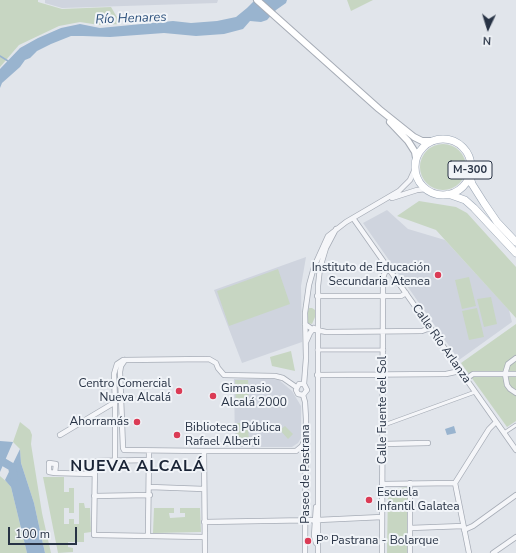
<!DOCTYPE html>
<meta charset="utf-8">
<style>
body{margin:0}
#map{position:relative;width:516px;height:553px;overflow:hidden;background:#e1e5eb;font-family:"Nunito Sans",sans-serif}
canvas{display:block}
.north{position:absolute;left:468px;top:8px;width:40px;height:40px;-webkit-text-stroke:3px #f1f4f8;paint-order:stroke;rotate:184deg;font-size:11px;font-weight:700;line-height:16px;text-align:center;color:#283345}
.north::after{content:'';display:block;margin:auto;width:14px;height:18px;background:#283345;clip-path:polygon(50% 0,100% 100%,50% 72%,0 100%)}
.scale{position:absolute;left:8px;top:527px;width:69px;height:18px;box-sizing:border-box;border:2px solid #283345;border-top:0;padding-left:5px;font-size:12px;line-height:14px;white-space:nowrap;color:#283345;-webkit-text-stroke:3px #f1f4f8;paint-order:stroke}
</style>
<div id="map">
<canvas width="516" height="553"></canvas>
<div class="north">N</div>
<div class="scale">100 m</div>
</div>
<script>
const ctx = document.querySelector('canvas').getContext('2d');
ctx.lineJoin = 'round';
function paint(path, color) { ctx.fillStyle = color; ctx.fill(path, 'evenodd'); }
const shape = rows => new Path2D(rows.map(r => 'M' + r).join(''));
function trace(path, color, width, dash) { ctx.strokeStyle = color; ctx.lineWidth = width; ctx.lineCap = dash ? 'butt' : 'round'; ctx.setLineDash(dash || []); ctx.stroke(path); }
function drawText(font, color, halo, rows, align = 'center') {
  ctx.font = font + ' "Nunito Sans",sans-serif'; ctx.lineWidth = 4; ctx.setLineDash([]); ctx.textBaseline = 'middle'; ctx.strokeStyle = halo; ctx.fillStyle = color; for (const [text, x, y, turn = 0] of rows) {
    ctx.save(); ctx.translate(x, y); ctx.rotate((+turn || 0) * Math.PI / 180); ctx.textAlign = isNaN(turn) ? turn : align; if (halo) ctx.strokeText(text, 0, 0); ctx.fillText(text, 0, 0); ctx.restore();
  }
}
paint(shape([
 [45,0,218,0,217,3,62,8,45,3],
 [387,210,408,229,445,240,509,310,512,322,459,360,363,223],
 [306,257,301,286,302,342,242,363,214,290],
 [234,379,273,379,279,380,292,391,301,406,301,438,298,443,292,447,235,447]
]), '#cfd4de');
paint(shape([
 [0,0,38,0,38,2,62,9,111,7,121,24,99,25,80,22,59,26,19,45,0,67],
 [347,0,373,0,351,11],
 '420 167a23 23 0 1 1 46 0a23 23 0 1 1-46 0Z',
 [419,201,456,207,467,213,516,267,516,318,436,230,397,216],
 [278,269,290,304,229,326,217,291],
 [469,277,476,306,462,309,455,280],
 [491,297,497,324,484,327,477,299],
 [309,308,312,308,315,310,315,317,312,324,308,323,307,321,307,315],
 [477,308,484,337,469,340,462,311],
 [516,324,516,421,507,427,461,363],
 [291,351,295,371,272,366,270,357],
 [235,380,248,380,249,405,236,405],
 [20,422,30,430,32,435,31,444,42,513,51,553,45,553,34,503,21,463,20,449,13,442],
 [236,423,248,423,249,443,237,443],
 [285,426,293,434,288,439,280,430],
 [0,476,8,483,11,487,27,553,0,553],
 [43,477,64,477,64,492,69,492,69,488,74,488,74,513,69,513,69,508,64,508,64,524,69,524,69,519,74,519,74,524,79,524,79,503,84,503,85,508,90,508,91,532,84,533,84,542,68,542,68,547,73,548,73,552,58,553],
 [409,487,407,553,387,553,388,489],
 [154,508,174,508,174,513,169,513,170,518,185,517,185,513,180,513,180,508,200,508,201,532,153,533]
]), '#c7d6c2');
paint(shape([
 [255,0,287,0,286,3,276,10,267,20,261,22,250,21,243,29,224,34,196,36,164,33,110,37,83,36,71,36,51,44,37,51,30,58,25,60,20,67,2,83,0,88,0,69,20,48,38,38,61,28,80,24,100,28,173,21,191,23,217,21,236,17,247,8],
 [454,426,456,433,447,435,445,429],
 [0,441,13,442,0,472],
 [20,449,21,463,34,503,45,553,27,553,11,487,5,480]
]), '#99b4cf');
trace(shape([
 [0,56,8,61]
]), '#99b4cf', 1.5);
trace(shape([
 [0,460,12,467,14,477]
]), '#99b4cf', 8);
const pedestrian = shape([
 [317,350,384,350],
 [383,424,387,424,475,392],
 [504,433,516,425]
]);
const minor = shape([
 [392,198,417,190,426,189],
 [353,218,516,450],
 [317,296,401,296,406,293],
 [305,324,312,329,326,332,422,331,430,328],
 [306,342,310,333,314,328],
 [516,358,508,364,505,374,507,385,510,389,516,393],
 [125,360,121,366,120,372,123,448,124,450,204,451,296,451,302,446,306,437],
 [317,375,446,374,460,371],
 [466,379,473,374,516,374],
 [304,384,306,358,305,313,309,285,314,267,328,236,346,222,399,191,410,180,415,169],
 [303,395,305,402,306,419,305,553],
 [303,395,298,394,296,390,299,384,304,384],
 [303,395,307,390,304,384],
 [60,435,112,404,115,403],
 [383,444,428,443],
 [204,451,205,553],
 [149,460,95,461,94,535,204,537],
 [115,461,115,403,114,374,117,364,123,360,209,359,216,363,218,368,224,375,275,376,283,378,296,387],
 [55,473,49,472,49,463,56,464,55,473,94,474],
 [383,484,455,483],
 [150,487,204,489],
 [94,496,150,495],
 [316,507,314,536,316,543],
 [204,522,318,520,382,517],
 [410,528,463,526],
 [464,530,473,526,516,495],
 [148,536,149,451],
 [318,553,318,286,320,268,326,248,336,229],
 [382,553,383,278,385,272,389,270],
 [410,553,410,483],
 [469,553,455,483,489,429,496,422],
 [493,553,516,537]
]);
const secondary = shape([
 [257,0,379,109,414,137,422,141,432,141],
 [390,122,408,141,415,152,416,158]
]);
const primary = shape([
 '415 167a28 28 0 1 1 56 0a28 28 0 1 1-56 0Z',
 [469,174,472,184,484,203,497,222,516,242],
 [448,194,465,200,474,208,516,253]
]);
trace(pedestrian, '#a6acb6', 4.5);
trace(minor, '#a6acb6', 6);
trace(secondary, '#a6acb6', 8);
trace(primary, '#9faab8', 8);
trace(pedestrian, '#f5f6f9', 3);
trace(minor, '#f5f6f9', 4.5);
trace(secondary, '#fff', 6);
trace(primary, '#fff', 7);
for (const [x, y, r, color] of [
 [438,275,4,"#db3b55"],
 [179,391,4,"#db3b55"],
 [213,396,4,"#db3b55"],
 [137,422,4,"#db3b55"],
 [177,435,4,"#db3b55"],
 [369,500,4,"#db3b55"],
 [308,541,4,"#db3b55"]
]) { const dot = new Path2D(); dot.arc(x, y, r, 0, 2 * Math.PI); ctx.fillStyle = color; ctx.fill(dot); trace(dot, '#f1f4f8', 1.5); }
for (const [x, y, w] of [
 [470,170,44]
]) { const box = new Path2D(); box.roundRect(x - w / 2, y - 9, w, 18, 3); ctx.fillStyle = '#f1f4f8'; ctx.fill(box); trace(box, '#283345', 1); }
drawText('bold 11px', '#283345', null, [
 ["M-300",470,170]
]);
drawText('12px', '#283345', '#f1f4f8', [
 ["Instituto de Educación",430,268,"right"],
 ["Secundaria Atenea",430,282,"right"],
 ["Centro Comercial",171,384,"right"],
 ["Nueva Alcalá",171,398,"right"],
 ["Gimnasio",221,389],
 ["Alcalá 2000",221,403],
 ["Ahorramás",129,422,"right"],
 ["Biblioteca Pública",185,428],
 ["Rafael Alberti",185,442],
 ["Escuela",377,493],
 ["Infantil Galatea",377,507],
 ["Pº Pastrana - Bolarque",316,541]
], 'left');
drawText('12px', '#283345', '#f1f4f8', [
 ["Calle Río Arlanza",441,344,55],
 ["Calle Fuente del Sol",383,410,-90],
 ["Paseo de Pastrana",306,474,-90]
]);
drawText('italic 13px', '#2e527d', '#f1f4f8', [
 ["Río Henares",131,19,-2]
]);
ctx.letterSpacing = '1px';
drawText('bold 16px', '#1a2436', '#f1f4f8', [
 ["NUEVA ALCALÁ",138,467]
]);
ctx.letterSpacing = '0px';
</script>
